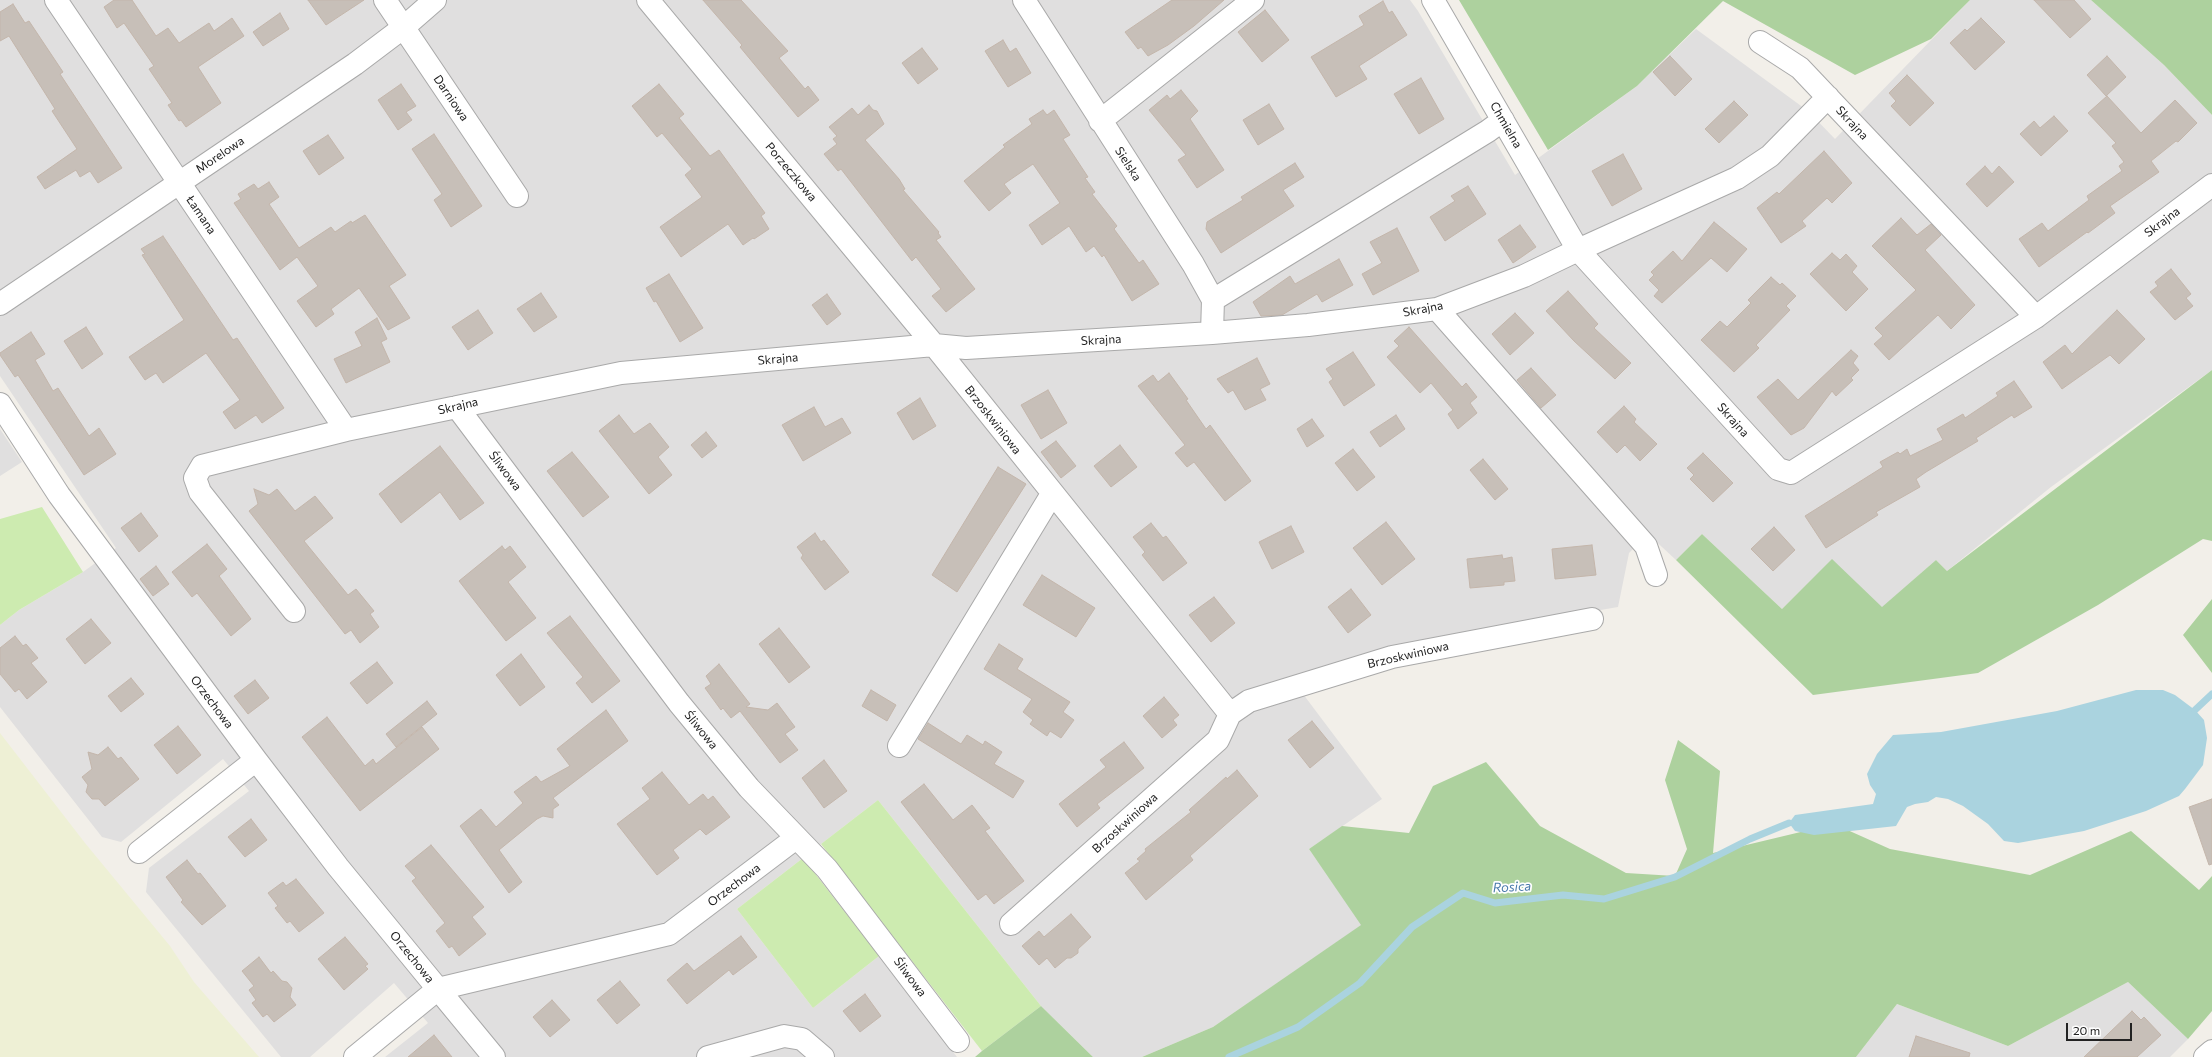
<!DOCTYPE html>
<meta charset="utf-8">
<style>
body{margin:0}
#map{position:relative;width:2212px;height:1057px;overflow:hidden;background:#f2efe9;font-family:Commissioner,sans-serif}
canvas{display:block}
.scale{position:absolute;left:2066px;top:1023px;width:66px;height:18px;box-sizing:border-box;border:2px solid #222;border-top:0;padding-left:5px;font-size:12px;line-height:14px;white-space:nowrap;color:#222;-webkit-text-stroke:3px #fff;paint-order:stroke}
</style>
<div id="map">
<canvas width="2212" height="1057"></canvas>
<div class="scale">20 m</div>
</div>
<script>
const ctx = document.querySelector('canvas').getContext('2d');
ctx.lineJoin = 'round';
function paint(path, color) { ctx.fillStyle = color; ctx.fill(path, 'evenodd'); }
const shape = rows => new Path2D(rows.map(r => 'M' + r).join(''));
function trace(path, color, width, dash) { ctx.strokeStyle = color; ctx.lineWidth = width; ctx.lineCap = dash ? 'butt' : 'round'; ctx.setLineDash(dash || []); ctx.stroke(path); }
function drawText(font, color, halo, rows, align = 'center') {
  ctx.font = font + ' Commissioner,sans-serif'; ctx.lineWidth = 3.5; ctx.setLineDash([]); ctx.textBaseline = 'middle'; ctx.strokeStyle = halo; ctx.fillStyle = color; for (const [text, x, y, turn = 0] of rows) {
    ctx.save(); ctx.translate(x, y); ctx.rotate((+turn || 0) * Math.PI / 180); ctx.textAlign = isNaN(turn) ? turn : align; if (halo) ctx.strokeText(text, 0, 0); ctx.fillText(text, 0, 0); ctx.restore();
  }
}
paint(shape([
 [0,0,1410,0,1418,11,1515,175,1637,86,1696,29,1808,111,1835,139,1970,0,2091,0,2164,65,2212,115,2212,370,2051,487,1947,571,1936,560,1882,608,1832,560,1782,609,1702,534,1676,560,1648,534,1629,553,1618,607,1554,618,1291,678,1382,799,1309,849,1362,925,1213,1027,1142,1057,1093,1057,1041,1006,878,800,737,909,813,1008,879,956,957,1057,385,1057,428,1023,394,983,310,1057,281,1057,146,892,149,868,249,791,223,759,121,842,102,837,0,707,0,625,19,610,83,572,116,548,0,376],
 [0,429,22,462,0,476],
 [2128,982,2188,1039,2170,1057,1856,1057,1897,1004,2008,1046]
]), '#e0dfdf');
paint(shape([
 [0,733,85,843,170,946,194,982,259,1057,0,1057]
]), '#eef0d5');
paint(shape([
 [42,507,83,572,19,610,0,625,0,519],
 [878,800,1041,1006,982,1051,821,844],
 [803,858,879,956,813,1008,737,909]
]), '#cdebb0');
paint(shape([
 [1459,0,1970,0,1931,39,1855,75,1723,1,1637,86,1548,150],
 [2091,0,2212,0,2212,115,2164,65],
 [2212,370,2212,541,2203,539,2098,605,1978,673,1813,695,1676,560,1702,534,1782,609,1832,559,1882,607,1936,560,1947,571],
 [2212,599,2212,673,2183,635],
 [1678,740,1720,771,1713,853,1834,824,1890,849,2030,875,2131,831,2199,890,2212,876,2212,1011,2188,1039,2128,982,2008,1046,1897,1004,1856,1057,1142,1057,1213,1027,1361,925,1309,849,1342,826,1409,833,1433,786,1486,762,1540,826,1626,873,1675,876,1687,849,1665,780],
 [1041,1006,1093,1057,975,1057,982,1051]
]), '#add19e');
paint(shape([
 [2136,690,2163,690,2175,695,2195,710,2204,720,2207,738,2203,765,2185,789,2179,796,2146,811,2084,831,2018,843,2004,841,1988,824,1963,806,1948,799,1936,797,1928,802,1915,804,1907,807,1896,826,1814,835,1795,831,1789,823,1795,815,1873,804,1876,794,1870,785,1867,774,1877,754,1893,735,1941,732,2057,711]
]), '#aad3df');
trace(shape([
 [2195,710,2212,694],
 [1229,1057,1298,1027,1360,983,1412,927,1463,893,1495,903,1563,895,1604,899,1675,877,1750,839,1789,823]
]), '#aad3df', 7);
const building = shape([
 [114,0,132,0,156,36,168,28,179,43,209,23,214,31,232,18,244,36,198,67,221,103,186,127,181,120,179,121,168,105,172,103,149,69,154,66,124,23,117,28,104,7,114,0],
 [308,0,364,0,326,25,308,0],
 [703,0,741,0,788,51,779,58,805,89,808,86,819,100,798,117,740,47,742,45,703,0],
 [1172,0,1224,0,1194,26,1168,45,1148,56,1141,47,1138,49,1125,32,1172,0],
 [2034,0,2074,0,2091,19,2070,38,2034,0],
 [1383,1,1389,13,1392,11,1407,35,1359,66,1367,79,1336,97,1311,57,1364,25,1359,16,1383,1],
 [13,4,25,23,29,21,63,72,60,74,122,168,98,183,90,171,80,177,76,170,45,189,37,177,77,149,52,111,55,109,9,36,0,41,0,12,13,4],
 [1265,10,1289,40,1262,62,1238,32,1265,10],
 [280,13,289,29,263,46,253,32,280,13],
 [1981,18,2005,42,1975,70,1950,43,1965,29,1967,31,1981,18],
 [1003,40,1010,52,1016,48,1031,73,1008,87,985,51,1003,40],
 [922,48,938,69,918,84,902,63,922,48],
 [1670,56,1692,79,1675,96,1653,72,1670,56],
 [2107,56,2126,77,2106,96,2087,75,2107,56],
 [1907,75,1934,103,1910,126,1891,106,1896,101,1889,93,1907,75],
 [1421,78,1444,119,1419,134,1394,94,1421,78],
 [401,84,416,106,406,112,412,120,398,130,378,100,401,84],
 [659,84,684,114,679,118,710,156,719,150,765,213,761,216,769,229,754,239,753,238,743,245,728,224,681,257,660,227,702,197,685,175,692,169,662,133,657,137,632,106,659,84],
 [1181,90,1198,111,1190,119,1224,170,1197,188,1178,160,1186,155,1149,110,1167,95,1170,99,1181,90],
 [2107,96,2141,133,2175,100,2197,123,2178,142,2176,141,2151,161,2159,172,2110,206,2115,213,2088,233,2087,232,2039,267,2019,239,2042,223,2048,231,2089,200,2087,196,2122,171,2119,166,2124,162,2112,146,2116,143,2088,113,2107,96],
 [1734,101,1748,115,1719,143,1705,129,1734,101],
 [1269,104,1284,129,1258,145,1243,120,1269,104],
 [869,105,873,110,877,111,884,124,865,140,899,179,905,189,903,190,939,232,938,233,941,237,936,240,975,289,946,312,932,296,941,289,916,257,912,261,841,169,838,171,824,154,837,144,833,139,837,136,829,127,852,108,858,115,869,105],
 [1043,110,1047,115,1054,110,1070,135,1063,139,1088,177,1085,178,1095,192,1092,194,1117,226,1114,229,1139,263,1143,260,1159,284,1132,301,1104,255,1102,257,1094,246,1086,252,1069,226,1042,245,1029,225,1060,203,1033,164,1004,184,1011,193,989,211,964,181,1005,147,1003,145,1032,124,1029,119,1043,110],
 [2054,116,2068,131,2041,156,2020,134,2034,121,2040,128,2054,116],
 [434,134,482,206,451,227,434,200,442,194,412,149,434,134],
 [328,135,344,158,319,175,303,151,328,135],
 [1824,151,1852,183,1832,203,1827,198,1802,221,1806,226,1781,243,1757,208,1777,192,1779,194,1824,151],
 [1623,154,1642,189,1612,206,1592,171,1623,154],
 [1295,163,1304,177,1283,190,1294,206,1221,253,1206,229,1207,222,1243,200,1241,197,1295,163],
 [1985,166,1992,174,1999,166,2014,182,1987,207,1966,184,1985,166],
 [269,182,279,197,269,204,299,248,331,227,335,232,351,221,352,223,365,215,406,275,389,286,410,318,388,330,359,288,331,309,334,314,316,327,297,301,318,286,297,257,280,270,234,203,241,199,238,194,254,184,258,189,269,182],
 [1468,186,1486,214,1445,241,1430,217,1455,201,1451,196,1468,186],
 [1901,218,1917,235,1931,224,1941,235,1925,250,1975,305,1951,329,1938,315,1889,360,1874,344,1883,336,1875,328,1916,290,1872,246,1901,218],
 [1714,222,1747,249,1727,272,1711,258,1662,303,1654,296,1659,290,1649,280,1654,275,1651,272,1673,251,1682,261,1714,222],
 [1520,225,1536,247,1513,263,1498,240,1520,225],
 [1397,228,1419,271,1373,295,1362,274,1382,263,1370,242,1397,228],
 [163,236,233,340,237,338,284,408,262,423,256,415,235,429,223,412,240,400,206,353,163,383,156,373,145,380,129,357,184,320,142,255,145,254,141,249,163,236],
 [1832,253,1840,260,1846,254,1857,266,1852,272,1868,289,1846,311,1810,274,1832,253],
 [1339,259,1353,285,1322,302,1317,294,1282,315,1261,316,1253,302,1290,276,1295,284,1339,259],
 [2171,269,2191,294,2186,298,2193,306,2175,320,2150,292,2158,286,2155,282,2171,269],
 [669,274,703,328,680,342,656,301,654,302,646,288,669,274],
 [1771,277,1780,285,1782,283,1796,296,1786,306,1790,310,1756,345,1759,348,1734,372,1701,340,1720,321,1727,327,1751,303,1748,300,1771,277],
 [1568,291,1598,324,1594,328,1631,363,1615,379,1574,341,1546,311,1568,291],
 [541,293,557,317,534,332,517,309,541,293],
 [827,294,841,314,827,325,812,305,827,294],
 [478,310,493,333,468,350,452,327,478,310],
 [2117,310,2145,339,2119,364,2110,355,2062,389,2043,362,2065,345,2072,354,2117,310],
 [1515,313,1534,333,1510,355,1492,334,1515,313],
 [377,318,387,339,381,342,390,362,346,383,334,359,362,346,355,332,377,318],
 [86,327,103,354,82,369,64,341,86,327],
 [1409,327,1462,387,1466,383,1477,397,1470,403,1477,413,1458,429,1448,414,1453,410,1431,383,1420,393,1387,357,1399,346,1394,341,1409,327],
 [31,332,45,354,35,360,53,391,58,388,89,436,99,428,116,454,84,475,18,375,15,377,0,355,0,353,31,332],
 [1851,350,1858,356,1853,363,1859,370,1851,378,1853,380,1836,396,1832,391,1804,428,1791,435,1757,397,1778,379,1798,400,1851,350],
 [1353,352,1375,385,1344,406,1329,382,1333,379,1326,369,1353,352],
 [1257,358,1270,384,1260,389,1266,400,1245,410,1233,390,1228,393,1217,379,1257,358],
 [1531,368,1556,395,1541,408,1517,380,1531,368],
 [1169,373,1188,399,1186,400,1206,429,1210,425,1251,481,1225,501,1194,462,1187,467,1175,453,1185,445,1138,386,1153,375,1158,382,1169,373],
 [2014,381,2032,407,2014,418,2012,415,1976,438,1978,441,1926,472,1916,479,1920,487,1876,512,1878,515,1826,548,1805,516,1883,467,1880,462,1898,452,1900,454,1907,449,1910,456,1943,440,1937,429,1963,414,1965,418,1998,396,1996,393,2014,381],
 [1048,390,1067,423,1041,439,1021,405,1048,390],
 [920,398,936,426,913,440,897,413,920,398],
 [1624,406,1636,419,1634,422,1657,444,1640,461,1625,445,1617,453,1597,432,1624,406],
 [814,407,825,427,842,418,851,433,803,461,782,425,814,407],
 [619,415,634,434,650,423,669,447,658,457,672,475,649,494,599,431,619,415],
 [1396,415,1405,429,1380,447,1370,432,1396,415],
 [1312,419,1324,436,1307,447,1297,429,1312,419],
 [706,432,717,446,702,458,691,445,706,432],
 [1056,441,1076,466,1061,478,1041,452,1056,441],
 [1120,445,1137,467,1111,487,1094,466,1120,445],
 [440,446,484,503,460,520,440,492,401,523,379,494,440,446],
 [1353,449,1375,477,1357,491,1335,463,1353,449],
 [572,452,609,497,583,517,547,471,572,452],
 [1703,453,1733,483,1713,502,1690,479,1694,475,1687,468,1703,453],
 [1483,459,1508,489,1495,500,1470,470,1483,459],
 [998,467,1026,484,957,592,932,575,998,467],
 [254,489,269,495,277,489,295,511,315,496,333,518,304,541,348,595,356,589,374,611,370,614,379,627,360,643,351,630,345,634,249,511,258,504,254,489],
 [141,513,158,536,139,552,121,528,141,513],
 [1386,522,1415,559,1382,585,1353,548,1386,522],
 [1151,523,1163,538,1166,536,1187,563,1163,581,1142,555,1145,552,1133,537,1151,523],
 [1291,526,1304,552,1272,569,1259,542,1291,526],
 [1774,527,1795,550,1773,571,1751,549,1774,527],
 [815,533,821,542,824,540,849,572,825,590,801,558,803,555,797,547,815,533],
 [207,544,227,569,219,576,251,619,231,636,197,593,192,597,172,572,207,544],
 [1592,545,1596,575,1555,579,1552,549,1592,545],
 [502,546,505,550,510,546,526,567,508,582,536,618,506,641,459,581,502,546],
 [1502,555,1503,559,1512,557,1515,581,1504,582,1504,585,1470,588,1467,559,1502,555],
 [156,566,169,584,153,596,140,579,156,566],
 [1042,575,1095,608,1076,637,1023,605,1042,575],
 [1351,589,1371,615,1348,633,1328,607,1351,589],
 [1214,597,1235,623,1211,642,1189,615,1214,597],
 [570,616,620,681,592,703,576,683,583,677,547,633,570,616],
 [91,619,111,643,85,664,66,639,91,619],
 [779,628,810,667,789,683,759,644,779,628],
 [15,636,23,646,26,644,38,658,31,663,47,682,27,699,19,689,15,692,0,674,0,648,15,636],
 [999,644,1023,659,1017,669,1070,702,1063,712,1074,720,1061,738,1050,731,1047,736,1030,724,1033,720,1023,712,1032,699,984,669,999,644],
 [521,654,545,687,520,706,496,675,521,654],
 [377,662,393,683,367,704,350,683,377,662],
 [719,664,750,704,746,707,768,710,777,703,795,727,785,734,798,750,780,763,740,711,731,718,723,708,721,710,705,688,711,684,706,676,719,664],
 [131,678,144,694,121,712,108,696,131,678],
 [255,680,269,698,248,714,234,696,255,680],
 [871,690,896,705,887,721,862,706,871,690],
 [1164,697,1179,715,1173,720,1177,725,1162,738,1143,716,1164,697],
 [427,701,437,714,396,747,386,734,427,701],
 [606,710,628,741,553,798,559,805,553,809,553,818,543,816,537,819,499,850,522,882,509,893,460,826,481,809,496,827,523,803,514,792,536,776,541,782,570,766,557,749,606,710],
 [327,717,365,766,373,759,376,764,422,727,439,749,360,811,302,737,327,717],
 [1312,721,1334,748,1310,768,1288,740,1312,721],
 [928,723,961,744,967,735,983,745,985,741,1002,752,994,764,1024,781,1013,798,918,739,928,723],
 [178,726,201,755,177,774,154,745,178,726],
 [1124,742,1144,768,1097,804,1100,808,1077,827,1059,804,1106,767,1100,760,1124,742],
 [108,747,118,759,121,757,139,779,105,806,99,799,92,799,86,792,88,785,82,777,92,769,88,752,98,755,108,747],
 [824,760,847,791,824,808,802,778,824,760],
 [1237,770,1258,796,1190,856,1193,860,1146,900,1125,873,1140,861,1137,859,1146,851,1145,849,1191,812,1189,810,1226,777,1227,779,1237,770],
 [662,772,689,805,703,794,708,800,713,796,730,817,706,835,700,829,673,850,679,858,657,875,617,824,650,799,642,788,662,772],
 [924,784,953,820,972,805,990,828,985,831,1024,881,994,904,986,894,978,900,901,802,924,784],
 [2212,799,2212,864,2209,865,2189,807,2212,799],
 [251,819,267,840,245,857,228,837,251,819],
 [431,845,484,907,472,917,486,934,459,956,452,946,449,948,436,931,445,923,412,881,416,878,405,866,431,845],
 [187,860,198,874,200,873,226,906,202,925,181,902,183,900,166,877,187,860],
 [296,879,324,913,299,932,290,921,287,923,275,908,278,906,268,893,283,882,286,886,296,879],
 [1071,914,1091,937,1078,949,1078,953,1071,958,1067,958,1055,968,1047,958,1039,965,1022,946,1039,931,1044,937,1071,914],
 [741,936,757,957,733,975,729,970,687,1004,667,980,687,963,694,971,741,936],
 [345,937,368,964,365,966,368,969,344,990,318,959,345,937],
 [259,957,271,973,273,971,282,981,287,982,292,988,290,997,296,1005,274,1022,267,1014,263,1017,252,1003,256,1000,249,990,254,986,242,971,259,957],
 [620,981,640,1005,617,1024,597,1000,620,981],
 [865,994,881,1016,860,1032,843,1011,865,994],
 [552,1000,570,1020,550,1037,533,1017,552,1000],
 [2132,1011,2141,1020,2144,1017,2161,1035,2137,1057,2084,1057,2132,1011],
 [434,1035,452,1057,408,1057,434,1035],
 [1916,1036,1970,1053,1969,1057,1909,1057,1916,1036]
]);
paint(building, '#c7bfb8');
trace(building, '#c4b6ab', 1);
const minor = shape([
 [56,0,346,430],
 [385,0,517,196],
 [648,0,934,345,1230,714,1249,701,1392,657,1592,619],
 [1024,0,1193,264,1213,300,1212,333],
 [1433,0,1578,250,1737,178,1770,156,1828,97],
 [1760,42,1800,68,2036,317],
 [1100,121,1253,0],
 [1213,300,1488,131,1503,120],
 [0,304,355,64,404,27,435,0],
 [1437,309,1646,546,1656,575],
 [0,404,59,495,256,760,338,867,438,989,669,934,796,838],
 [457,407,679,703,749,788,827,869,958,1041],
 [294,611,200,492,195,478,202,466,346,430,621,373,934,345,966,348,1212,333,1308,325,1437,309,1524,276,1578,250,1778,469,1791,473,2036,317,2212,185],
 [899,746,1052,494],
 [139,852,256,760],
 [1011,924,1218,740,1230,714],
 [355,1057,438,989,494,1057],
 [708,1057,784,1036,802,1039,823,1057],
 [2205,1057,2212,1051]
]);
trace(minor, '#a9a9a9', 24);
trace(minor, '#fff', 22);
drawText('12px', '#222', '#fff', [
 ["Darniowa",451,98,56],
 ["Skrajna",1852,123,47],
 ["Chmielna",1506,125,60],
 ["Morelowa",220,155,-34],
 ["Sielska",1128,164,57],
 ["Porzeczkowa",791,172,50],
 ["Łamana",201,215,56],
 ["Skrajna",2162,222,-37],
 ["Skrajna",1423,309,-11],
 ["Skrajna",1101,340,-3],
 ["Skrajna",778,359,-5],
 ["Skrajna",458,406,-13],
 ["Brzoskwiniowa",993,420,52],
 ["Skrajna",1733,420,48],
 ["Śliwowa",505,471,53],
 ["Brzoskwiniowa",1408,655,-13],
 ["Orzechowa",212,702,53],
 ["Śliwowa",701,730,51],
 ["Brzoskwiniowa",1125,823,-42],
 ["Orzechowa",734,885,-37],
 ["Orzechowa",412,957,51],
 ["Śliwowa",910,977,53]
]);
drawText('italic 13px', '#4a7aab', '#fff', [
 ["Rosica",1512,887,-3]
]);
</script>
